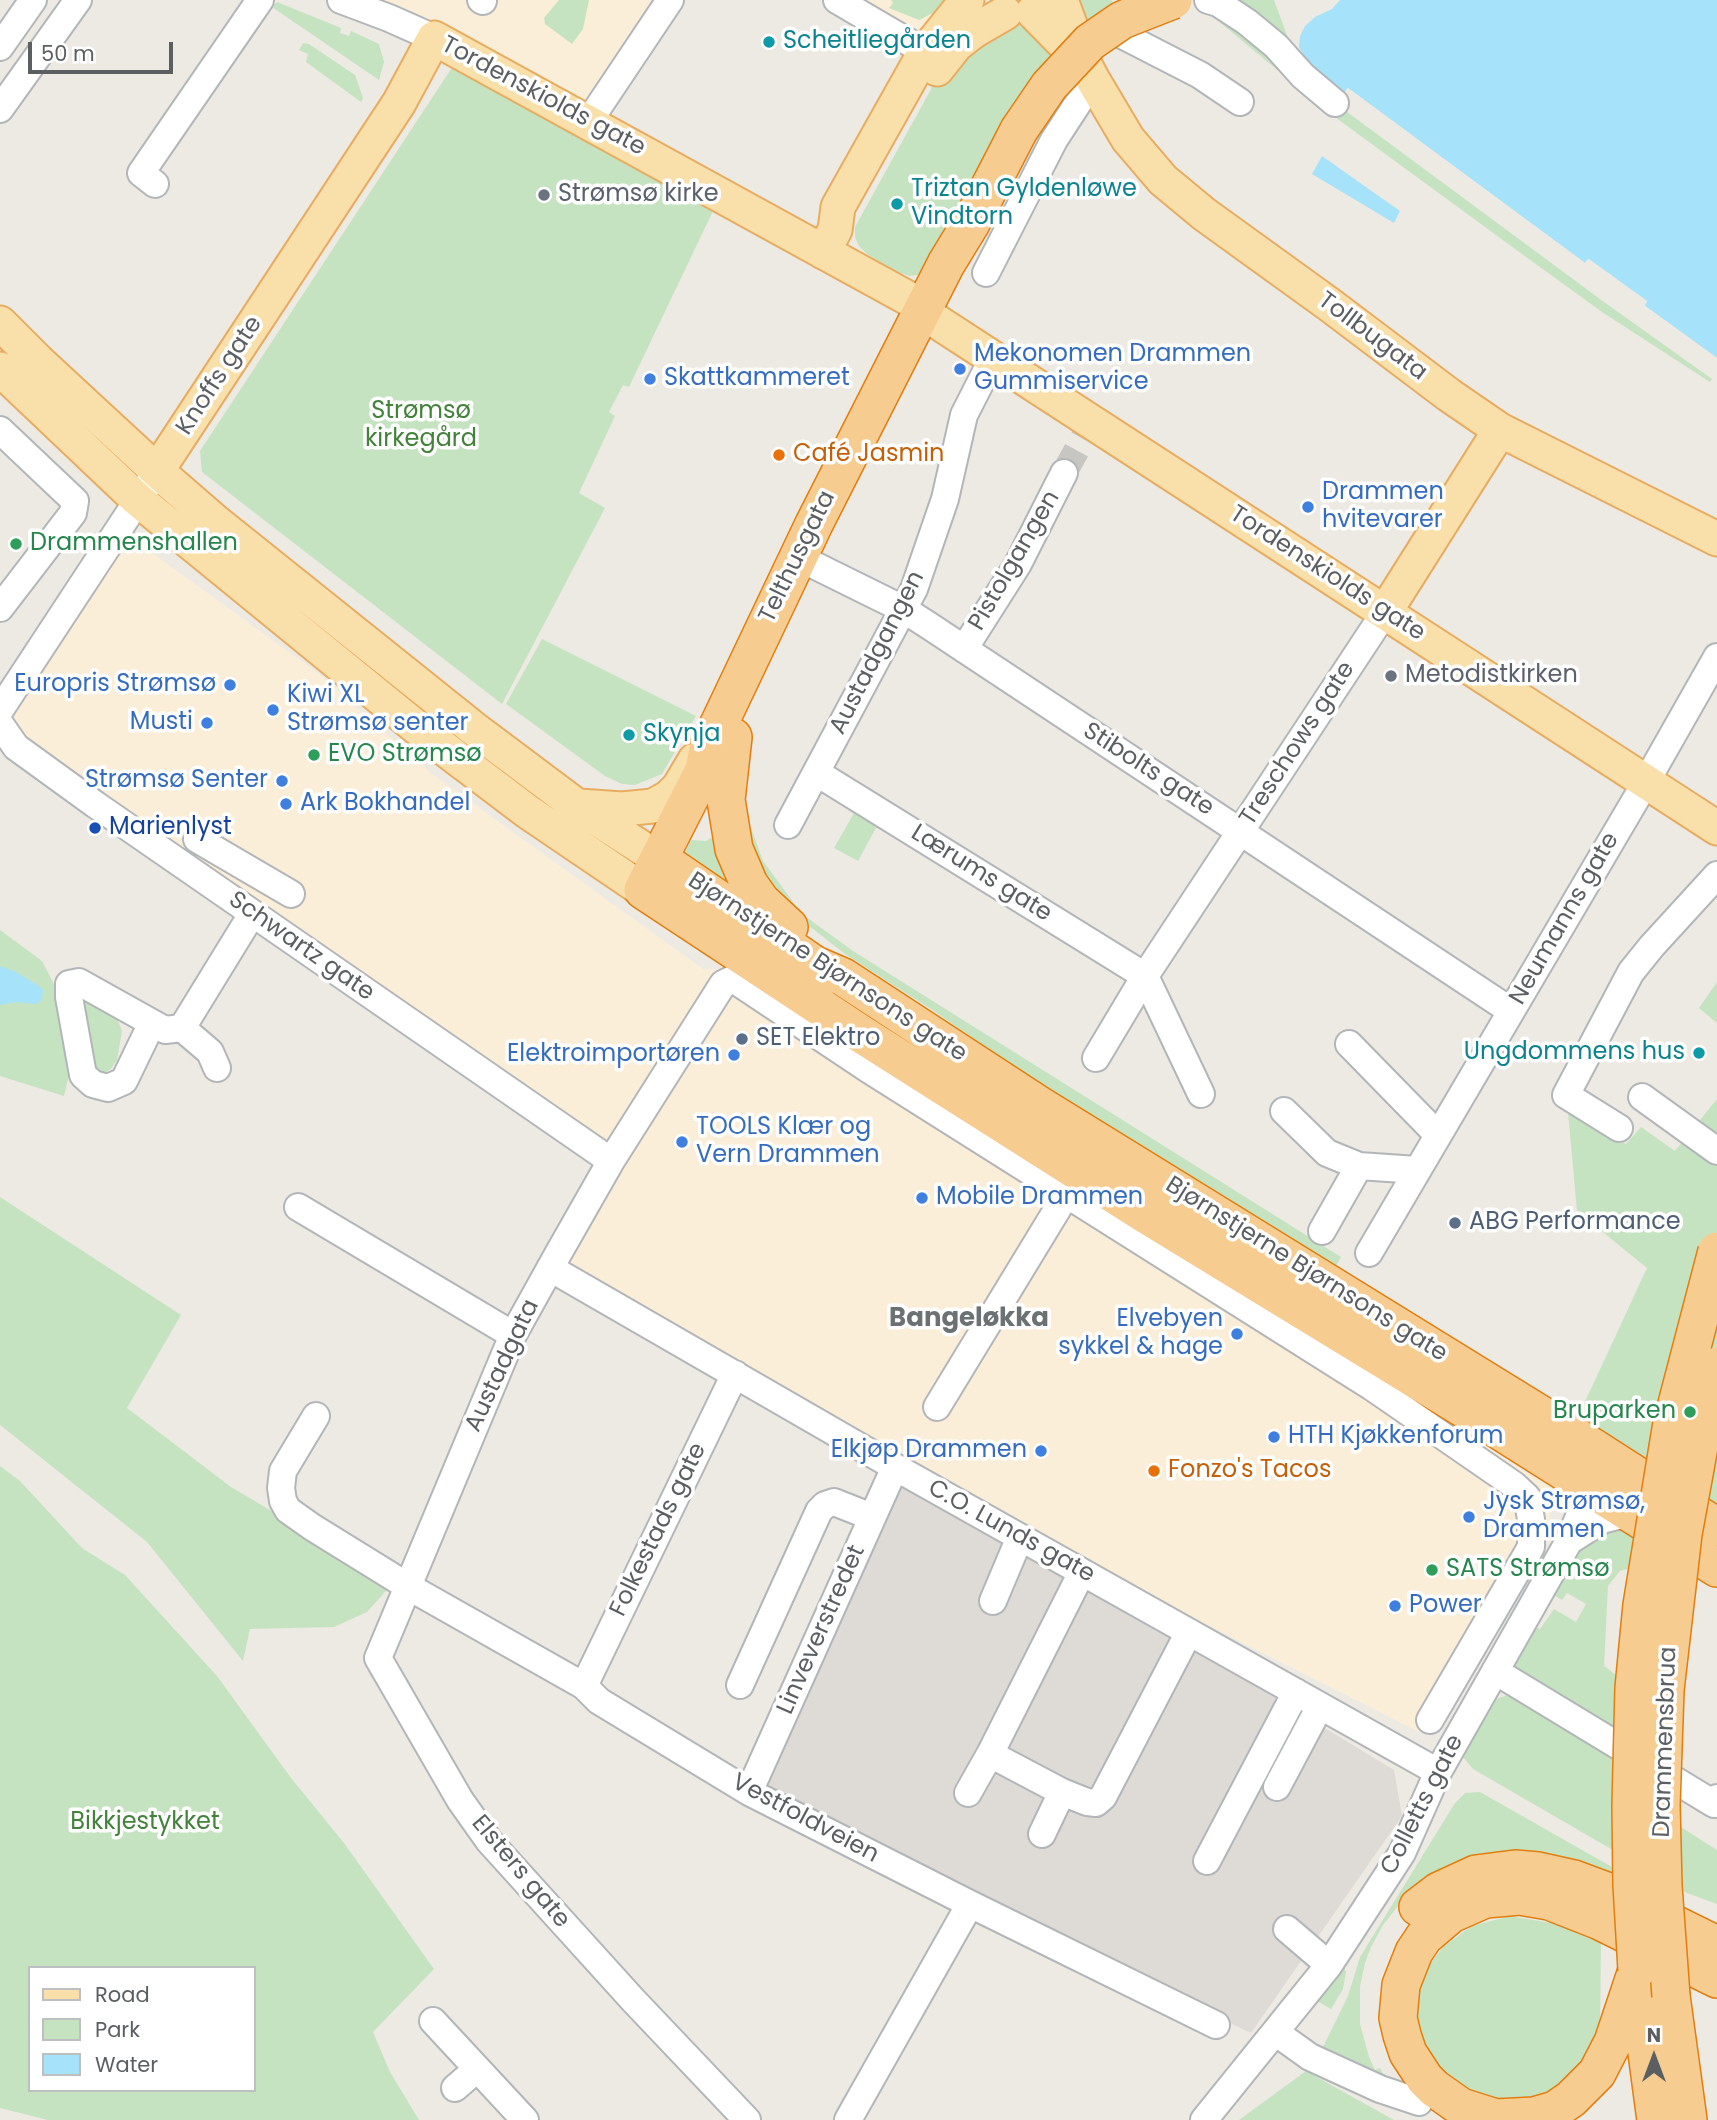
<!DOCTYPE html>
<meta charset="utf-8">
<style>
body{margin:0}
#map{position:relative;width:1717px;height:2120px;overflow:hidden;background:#ede9e3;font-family:Poppins,sans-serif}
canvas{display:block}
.legend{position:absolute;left:28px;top:1966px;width:228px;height:126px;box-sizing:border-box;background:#fff;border:2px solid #bdbfc0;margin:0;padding:9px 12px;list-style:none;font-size:21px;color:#5b5f62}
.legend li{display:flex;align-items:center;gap:14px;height:35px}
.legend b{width:35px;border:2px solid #bdbfc0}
.north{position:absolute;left:1619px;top:2022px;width:70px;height:70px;-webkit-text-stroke:5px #fff;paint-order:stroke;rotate:0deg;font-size:19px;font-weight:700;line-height:28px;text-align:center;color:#5b5f62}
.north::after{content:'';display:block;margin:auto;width:24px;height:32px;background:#5b5f62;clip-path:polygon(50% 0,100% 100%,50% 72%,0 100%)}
.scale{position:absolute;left:28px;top:42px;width:145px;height:32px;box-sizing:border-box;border:4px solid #5b5f62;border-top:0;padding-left:9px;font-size:21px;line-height:24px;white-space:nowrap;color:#5b5f62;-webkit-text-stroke:5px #fff;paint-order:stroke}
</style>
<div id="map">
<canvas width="1717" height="2120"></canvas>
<ul class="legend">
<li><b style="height:9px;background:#f9e0ab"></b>Road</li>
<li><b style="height:19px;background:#c6e3c1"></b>Park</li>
<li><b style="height:19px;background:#a6e2f9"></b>Water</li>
</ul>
<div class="north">N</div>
<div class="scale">50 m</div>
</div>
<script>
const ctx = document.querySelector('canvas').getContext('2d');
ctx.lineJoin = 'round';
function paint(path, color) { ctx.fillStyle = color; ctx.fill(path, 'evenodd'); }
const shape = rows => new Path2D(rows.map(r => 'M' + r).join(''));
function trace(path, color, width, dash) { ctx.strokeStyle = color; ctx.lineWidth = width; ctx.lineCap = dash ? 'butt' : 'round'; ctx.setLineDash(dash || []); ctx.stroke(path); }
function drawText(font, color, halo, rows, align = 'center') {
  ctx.font = font + ' Poppins,sans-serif'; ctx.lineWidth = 7; ctx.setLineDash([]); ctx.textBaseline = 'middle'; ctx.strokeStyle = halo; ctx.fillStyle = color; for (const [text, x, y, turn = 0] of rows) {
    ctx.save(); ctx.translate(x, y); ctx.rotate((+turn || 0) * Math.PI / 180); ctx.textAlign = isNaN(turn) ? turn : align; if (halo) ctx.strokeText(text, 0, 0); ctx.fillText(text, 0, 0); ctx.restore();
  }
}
paint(shape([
 [341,0,670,0,589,121],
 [837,0,967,0,931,43],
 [118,528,319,674,431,773,703,969,766,971,1551,1489,1549,1532,1444,1726,1419,1732,895,1467,550,1268,611,1161,0,724]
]), '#fbeed9');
paint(shape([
 [895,1467,1394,1770,1402,1816,1251,2033,749,1792]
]), '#dedbd7');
paint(shape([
 [559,0,589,0,583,29,572,44,545,24,544,18],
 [891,0,944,0,933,13,919,20,889,8,893,3],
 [1079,0,1111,0,1114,3,1087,21],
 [1193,0,1274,0,1291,46,1335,103,1604,302,1712,379,1710,382,1602,312,1511,246,1328,112],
 [277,2,341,28,340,33,349,36,351,31,379,44,384,62,379,80,272,7],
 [1008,21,1024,25,1078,81,1044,141,1003,122,956,217,923,274,910,276,895,271,867,254,859,246,855,237,855,227,940,73],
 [303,43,309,44,355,75,363,98,361,102,306,62,308,54,299,50],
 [455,63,714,209,629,387,623,385,609,412,615,416,579,493,605,508,502,704,202,472,200,451],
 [542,639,696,716,662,774,635,785,622,784,605,776,506,704],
 [854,813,877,826,858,861,834,848],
 [746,827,751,828,763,861,802,914,853,951,1341,1257,1336,1266,1004,1061,937,1013,845,954,799,918,765,880,750,847],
 [714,836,742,897,682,860,691,840,706,841],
 [0,930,42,961,57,990,71,1066,64,1096,0,1076],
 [1717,982,1717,1023,1699,1008],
 [81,997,115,1013,122,1031,117,1060,111,1069,102,1075,93,1074],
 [1717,1099,1717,1506,1577,1419,1647,1268,1577,1211,1567,1101,1626,1144,1641,1127,1675,1151],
 [0,1197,181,1315,127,1408,231,1487,393,1583,367,1612,334,1627,250,1629,243,1661,147,1542,0,1425],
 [0,1466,20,1481,82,1548,125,1575,217,1676,291,1778,344,1843,434,1969,373,2032,390,2072,419,2120,48,2120,0,2108],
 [30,1968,254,1968,254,2090,30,2090],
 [1615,1528,1629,1532,1669,1557,1620,1571,1608,1586,1604,1666,1623,1680,1618,1736,1522,1677,1516,1666,1517,1655,1534,1626,1540,1629,1554,1609,1576,1622,1586,1604,1567,1593,1562,1600,1552,1594,1558,1580,1585,1545,1599,1533],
 [1508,1695,1620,1761,1612,1783,1717,1850,1717,1904,1687,1893,1473,1769,1459,1752,1490,1701],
 [1480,1792,1700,1917,1717,1924,1717,1939,1477,1857,1445,1868,1424,1881,1402,1901,1383,1925,1371,1947,1365,1963,1360,1986,1360,2024,1369,2057,1375,2070,1380,2068,1386,2079,1322,2049,1348,1996,1360,1957,1455,1803,1465,1793],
 [1510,1916,1557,1924,1601,1940,1600,2037,1584,2067,1562,2086,1530,2102,1492,2104,1458,2090,1433,2064,1418,2040,1412,2011,1418,1980,1443,1947,1472,1926],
 [1343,1965,1346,1972,1343,1989,1331,2009,1317,2001],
 [1306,2071,1394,2120,1239,2120]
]), '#c6e3c1');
paint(shape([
 [1340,0,1717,0,1717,358,1644,305,1647,301,1589,259,1585,263,1348,88,1344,93,1309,65,1299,47,1300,36,1305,26,1315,17,1332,9],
 [1322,156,1400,211,1394,223,1312,174],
 [0,966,16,972,39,986,43,990,42,1000,36,1004,15,1002,0,1005]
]), '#a6e2f9');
paint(shape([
 [1348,88,1585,263,1588,259,1647,301,1645,306,1717,358,1717,362,1642,308,1642,302,1589,264,1583,266,1348,93,1345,97,1344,93]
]), '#ede9e3');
trace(shape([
 [1064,473,1084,437]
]), '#c8c6c3', 26, [26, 13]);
const minor = shape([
 [341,0,389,18,434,38],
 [481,0,483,1],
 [837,0,941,61],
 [1208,0,1218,3,1247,22,1276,46,1303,76,1335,103],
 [1124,36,1200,75,1240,102],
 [0,47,33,0],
 [0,109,78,0],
 [589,121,670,0],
 [155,184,141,173,260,0],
 [986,273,1054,140,1093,80],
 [0,430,75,501,73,513,0,608],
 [812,564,903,609,928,625,1511,1011],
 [964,649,1018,564,1064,473],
 [0,710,157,471],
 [0,724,16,747,96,805,611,1161],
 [817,773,1145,976,1201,1094],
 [788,825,914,589,945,499,964,415,993,358],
 [197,839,291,894],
 [733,979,868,1069,1372,1387,1514,1485,1527,1497,1531,1519,1531,1547,1430,1720],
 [152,1023,124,1081,108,1088,93,1084,83,1075,69,997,69,984,79,982,165,1030,182,1028,210,1052,217,1068],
 [182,1028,252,914],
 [1349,1044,1438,1135],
 [1096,1058,1145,976,1385,612],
 [1642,1097,1717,1151],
 [1284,1111,1327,1153,1359,1166,1417,1170],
 [1619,1128,1566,1095,1631,972,1652,946,1717,875],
 [298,1207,513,1335],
 [1322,1231,1359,1166],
 [1369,1253,1646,782,1717,657],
 [550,1268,895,1467,1438,1772],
 [937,1407,1066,1195],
 [316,1416,283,1471,281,1488,283,1501,288,1510,312,1527,409,1587,584,1686,599,1701,749,1792,970,1904,1216,2025],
 [1569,1541,1602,1520,1629,1513],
 [993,1601,1020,1537],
 [1495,1671,1714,1804,1717,1798],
 [740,1685,819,1511,825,1505,834,1502,872,1517],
 [584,1686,735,1374],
 [990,1754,1062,1792,1087,1802,1096,1803,1103,1797,1189,1632],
 [1277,1787,1320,1706],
 [749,1792,895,1467],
 [968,1793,990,1754,1082,1572],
 [1042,1834,1062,1792],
 [1207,1861,1296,1692],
 [1287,1929,1329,1965],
 [433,2021,525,2120],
 [1275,2032,1310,2057,1380,2089,1419,2102],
 [455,2088,477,2069],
 [747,2120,633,2000,489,1841,460,1800,378,1658,513,1335,558,1254,611,1161,723,984,733,979,766,971],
 [848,2120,970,1904],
 [1204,2120,1329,1965,1402,1853,1438,1772,1569,1541,1585,1502,1602,1476]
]);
const major = shape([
 [1061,0,1085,65,1093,80,1128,139,1163,180,1204,214,1330,305,1449,395,1500,430,1717,539],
 [1033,12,1078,58],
 [937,69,956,45,974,31,1005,13],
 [823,252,835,230,838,207,925,52,967,0],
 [936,321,1717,828],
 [0,323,38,361,157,471,217,523,473,728,577,806,670,866],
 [0,369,137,499,421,731,528,812,643,890],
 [157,471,399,103,434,38,924,307],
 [1385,612,1500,430],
 [579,806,622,809,653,806,669,797,679,787,695,760]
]);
const highway = shape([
 [733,737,726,800,734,849,749,884,761,901,789,927],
 [670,866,815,965,843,977,1039,1105,1569,1432,1717,1527],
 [645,886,704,770,709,745,814,524,946,264,971,223,1019,130],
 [643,890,861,1034,1145,1214,1497,1429,1717,1568],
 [1418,1907,1439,1891,1476,1874,1515,1869,1538,1871,1574,1879,1609,1892,1717,1945],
 [1637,1970,1613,2042,1597,2073,1571,2099,1555,2110,1534,2116,1496,2118,1461,2107,1434,2088,1425,2079,1408,2053,1402,2035,1398,2018,1401,1985,1414,1952,1424,1937,1451,1914,1485,1899,1520,1896,1549,1901,1600,1921,1717,1979],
 [1638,1985,1656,2120],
 [1671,1996,1688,2120]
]);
trace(minor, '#b3b6b9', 30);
trace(major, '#e8ac61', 37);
trace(highway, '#e17e0f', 40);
trace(minor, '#fff', 26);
trace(major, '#f9e0ab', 33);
trace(highway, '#f6cc91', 37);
const highwayBridge = shape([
 [1019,130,1049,86,1090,42,1122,20,1173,0],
 [1637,1970,1632,1885,1631,1806,1634,1688,1642,1605,1672,1423,1717,1251],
 [1671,1996,1663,1886,1661,1805,1665,1690,1683,1534,1702,1430,1717,1366]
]);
trace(highwayBridge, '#e17e0f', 40, []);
trace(highwayBridge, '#f6cc91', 37);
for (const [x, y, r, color] of [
 [769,42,7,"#0f9aa8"],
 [544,195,7,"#6b7280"],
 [897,204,7,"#0f9aa8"],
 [960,369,7,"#3f7fe0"],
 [650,379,7,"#3f7fe0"],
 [779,455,7,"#e8710a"],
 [1308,507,7,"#3f7fe0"],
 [16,544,7,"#2e9e5b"],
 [1391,676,7,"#6b7280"],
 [230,685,7,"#3f7fe0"],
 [273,710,7,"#3f7fe0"],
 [207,723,7,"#3f7fe0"],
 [629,735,7,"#0f9aa8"],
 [314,755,7,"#2e9e5b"],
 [282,781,7,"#3f7fe0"],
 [286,804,7,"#3f7fe0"],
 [95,828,7,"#1a4fb4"],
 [742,1039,7,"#5c6f8a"],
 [1699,1053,7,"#0f9aa8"],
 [734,1055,7,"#3f7fe0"],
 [682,1142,7,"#3f7fe0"],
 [922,1198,7,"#3f7fe0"],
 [1455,1223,7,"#5c6f8a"],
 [1237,1334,7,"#3f7fe0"],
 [1690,1412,7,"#2e9e5b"],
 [1274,1437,7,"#3f7fe0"],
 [1041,1451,7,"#3f7fe0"],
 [1154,1471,7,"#e8710a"],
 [1469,1517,7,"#3f7fe0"],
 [1432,1570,7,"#2e9e5b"],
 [1395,1606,7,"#3f7fe0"]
]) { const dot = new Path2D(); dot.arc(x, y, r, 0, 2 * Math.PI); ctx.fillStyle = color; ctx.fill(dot); trace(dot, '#fff', 2.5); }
drawText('24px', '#0d838f', '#fff', [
 ["Scheitliegården",783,42],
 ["Triztan Gyldenløwe",911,190],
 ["Vindtorn",911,218],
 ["Skynja",643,735],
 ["Ungdommens hus",1685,1053,"right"]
], 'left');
drawText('24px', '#5b5f62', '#fff', [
 ["Tordenskiolds gate",543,97,28],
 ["Tollbugata",1372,337,37],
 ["Knoffs gate",220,376,-57],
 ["Telthusgata",798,557,-64],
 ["Pistolgangen",1015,561,-60],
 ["Tordenskiolds gate",1327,574,33],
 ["Austadgangen",878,653,-63],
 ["Treschows gate",1298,744,-57],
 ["Stibolts gate",1148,770,33],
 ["Lærums gate",981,874,32],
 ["Neumanns gate",1565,919,-60],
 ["Schwartz gate",301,947,35],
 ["Bjørnstjerne Bjørnsons gate",827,968,33],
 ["Bjørnstjerne Bjørnsons gate",1306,1270,32],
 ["Austadgata",503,1366,-65],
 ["Folkestads gate",659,1530,-64],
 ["C.O. Lunds gate",1011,1532,29],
 ["Linveverstredet",822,1630,-66],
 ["Drammensbrua",1666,1742,-88],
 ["Colletts gate",1423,1805,-63],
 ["Vestfoldveien",805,1819,28],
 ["Elsters gate",520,1872,50]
]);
drawText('24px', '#5b616d', '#fff', [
 ["Strømsø kirke",558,195],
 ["Metodistkirken",1405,676]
], 'left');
drawText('24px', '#366cbe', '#fff', [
 ["Mekonomen Drammen",974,355],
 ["Gummiservice",974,383],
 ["Skattkammeret",664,379],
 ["Drammen",1322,493],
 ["hvitevarer",1322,521],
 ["Europris Strømsø",216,685,"right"],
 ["Kiwi XL",287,696],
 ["Strømsø senter",287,724],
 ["Musti",193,723,"right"],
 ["Strømsø Senter",268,781,"right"],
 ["Ark Bokhandel",300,804],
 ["Elektroimportøren",720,1055,"right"],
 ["TOOLS Klær og",696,1128],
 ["Vern Drammen",696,1156],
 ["Mobile Drammen",936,1198],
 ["Elvebyen",1223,1320,"right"],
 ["sykkel & hage",1223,1348,"right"],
 ["HTH Kjøkkenforum",1288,1437],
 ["Elkjøp Drammen",1027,1451,"right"],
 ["Jysk Strømsø,",1483,1503],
 ["Drammen",1483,1531],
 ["Power",1409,1606]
], 'left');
drawText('24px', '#42823a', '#fff', [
 ["Strømsø",421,412],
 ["kirkegård",421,440],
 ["Bikkjestykket",145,1823]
]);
drawText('24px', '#c56008', '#fff', [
 ["Café Jasmin",793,455],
 ["Fonzo's Tacos",1168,1471]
], 'left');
drawText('24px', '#27864d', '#fff', [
 ["Drammenshallen",30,544],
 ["EVO Strømsø",328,755],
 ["Bruparken",1676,1412,"right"],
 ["SATS Strømsø",1446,1570]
], 'left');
drawText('24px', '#164399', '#fff', [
 ["Marienlyst",109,828]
], 'left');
drawText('24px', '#4e5e75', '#fff', [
 ["SET Elektro",756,1039],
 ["ABG Performance",1469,1223]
], 'left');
drawText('bold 26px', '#6c7274', '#fff', [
 ["Bangeløkka",969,1319]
]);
</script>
